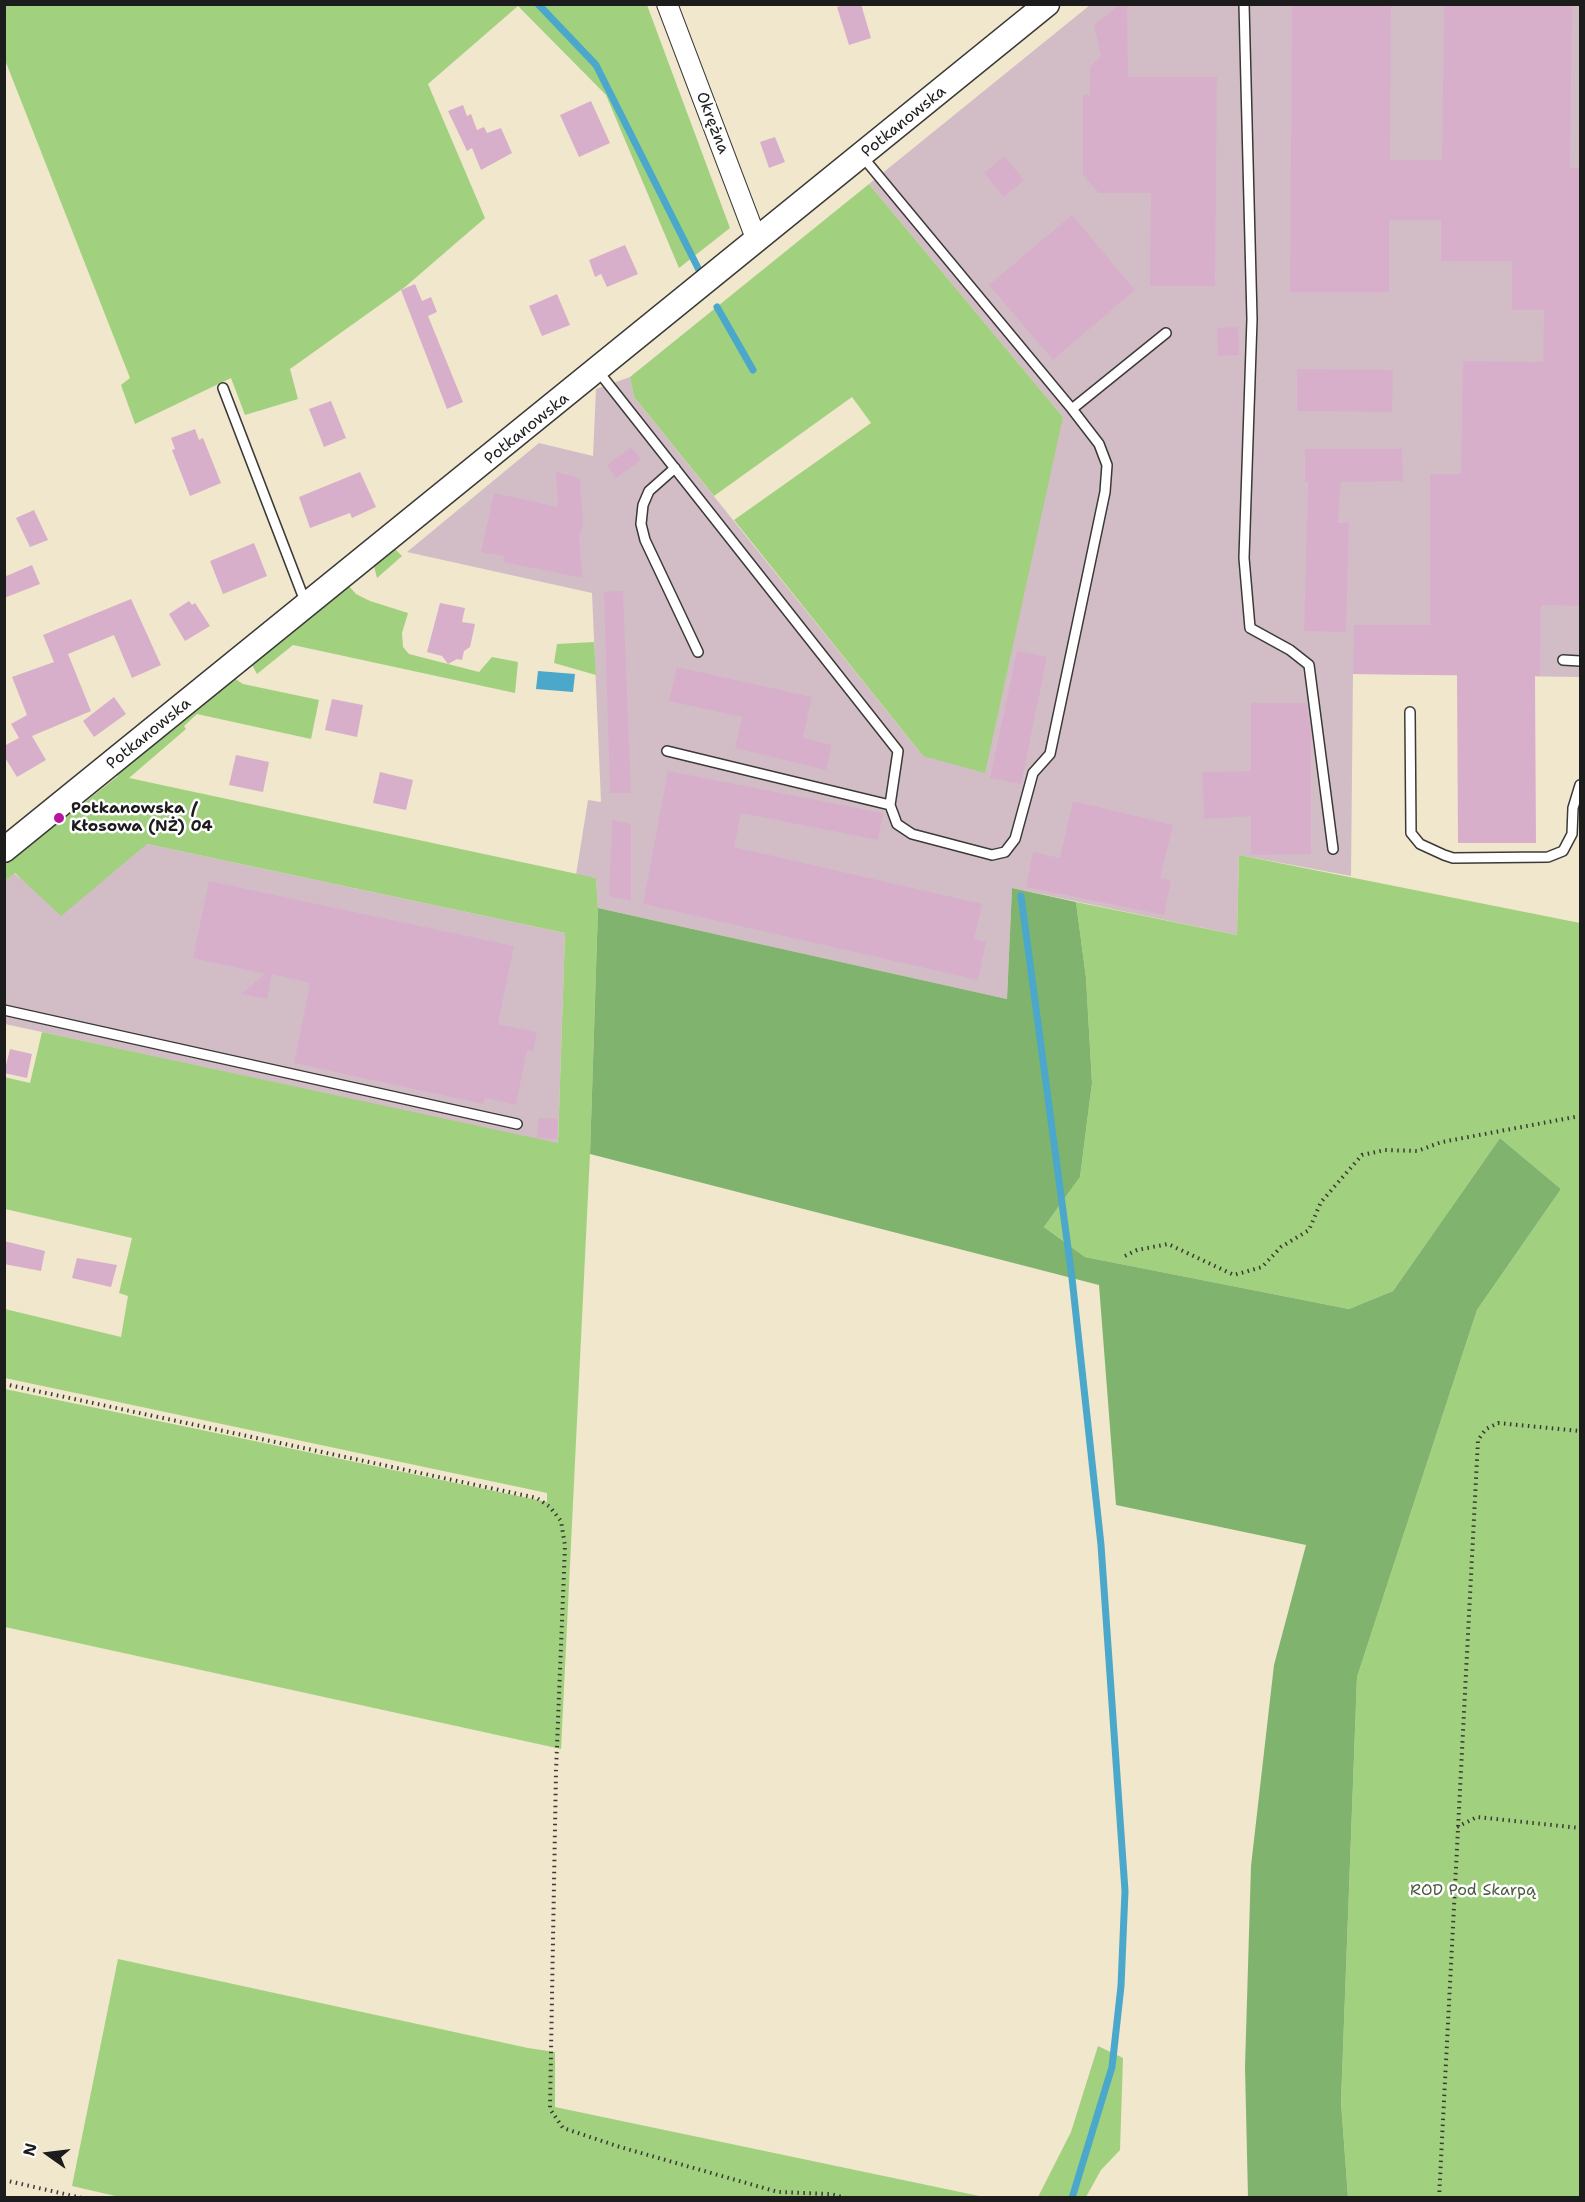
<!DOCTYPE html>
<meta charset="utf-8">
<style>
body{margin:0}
#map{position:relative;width:1585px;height:2202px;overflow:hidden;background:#f0e7cd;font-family:"Shantell Sans",sans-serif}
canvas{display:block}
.frame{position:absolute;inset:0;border:6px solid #1c1c1c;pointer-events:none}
.north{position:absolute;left:18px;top:2124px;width:60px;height:60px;-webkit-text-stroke:4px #fff;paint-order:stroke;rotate:284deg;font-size:16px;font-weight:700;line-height:24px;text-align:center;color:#1c1c1c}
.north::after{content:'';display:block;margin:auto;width:21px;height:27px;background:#1c1c1c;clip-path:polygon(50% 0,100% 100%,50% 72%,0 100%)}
</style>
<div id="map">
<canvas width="1585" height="2202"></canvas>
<div class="frame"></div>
<div class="north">N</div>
</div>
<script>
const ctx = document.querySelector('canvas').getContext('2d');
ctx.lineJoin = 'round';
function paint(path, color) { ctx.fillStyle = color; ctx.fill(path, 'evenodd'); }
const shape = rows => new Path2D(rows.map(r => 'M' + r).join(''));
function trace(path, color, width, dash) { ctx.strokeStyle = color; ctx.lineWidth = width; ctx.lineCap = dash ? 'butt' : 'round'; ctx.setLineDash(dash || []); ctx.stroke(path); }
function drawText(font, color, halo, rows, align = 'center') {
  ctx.font = font + ' "Shantell Sans",sans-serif'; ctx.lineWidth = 5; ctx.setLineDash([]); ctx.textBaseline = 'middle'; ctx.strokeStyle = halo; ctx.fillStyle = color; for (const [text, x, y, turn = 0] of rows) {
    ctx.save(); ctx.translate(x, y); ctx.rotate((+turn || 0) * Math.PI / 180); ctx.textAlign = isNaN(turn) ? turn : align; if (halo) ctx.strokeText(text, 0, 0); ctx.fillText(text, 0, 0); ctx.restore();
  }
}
paint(shape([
 [1090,5,1580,5,1580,677,1353,674,1351,876,1239,855,1237,935,1012,888,1007,999,598,908,596,878,576,875,588,800,601,802,592,593,407,552,539,443,593,456,596,389,630,377,634,397,923,756,1063,417,869,184],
 [147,844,565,933,558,1144,5,1024,5,881,14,873,20,878]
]), '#d2bdc7');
paint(shape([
 [5,5,647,5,730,228,679,268,606,95,518,6,428,84,485,218,405,287,290,369,298,399,245,415,231,378,135,424,121,385,130,378,5,60],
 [869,184,1063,417,985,773,923,756,734,520,871,423,852,397,714,496,634,397,630,377],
 [394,548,402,556,377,578,374,566],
 [348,585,356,594,370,601,408,613,402,633,403,647,409,654,479,672,492,657,518,662,515,693,293,645,257,674,251,663],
 [594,642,596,675,554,663,557,644],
 [234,678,243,684,319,700,311,739,197,714,184,726,186,729,129,778,596,878,598,908,590,1154,561,1749,5,1627,5,1389,547,1502,547,1493,5,1378,5,1309,121,1337,128,1296,119,1293,132,1238,5,1209,4,1077,30,1083,42,1032,558,1143,565,933,147,844,61,916,15,873,5,881,5,865,118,776,115,773],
 [1239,855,1580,923,1580,2197,1348,2197,1341,2102,1357,1677,1477,1310,1561,1189,1500,1138,1393,1291,1349,1309,1085,1257,1044,1227,1080,1177,1092,1083,1086,978,1076,902,1237,935],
 [118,1959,528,2048,555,2052,555,2107,984,2197,124,2198,72,2186],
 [1098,2046,1123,2058,1120,2150,1101,2170,1086,2197,1038,2197,1071,2132]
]), '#a1d17f');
paint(shape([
 [1012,888,1076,902,1086,978,1092,1083,1080,1177,1044,1227,1085,1257,1349,1309,1393,1291,1500,1138,1561,1189,1477,1310,1357,1677,1341,2102,1348,2197,1248,2197,1245,2067,1251,1866,1274,1665,1306,1545,1116,1505,1099,1285,590,1154,598,908,1007,999]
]), '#80b36e');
paint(shape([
 [538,671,575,674,573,692,536,689]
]), '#4ca8ca');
trace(shape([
 [538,4,596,65,700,272],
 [717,307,753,370],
 [1021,896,1072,1278,1101,1545,1125,1891,1121,1986,1112,2067,1072,2198]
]), '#4ca8ca', 7);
paint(shape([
 [846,4,861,4,871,38,849,45,837,7],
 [1120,4,1127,4,1128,77,1217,77,1215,286,1150,286,1151,193,1099,193,1083,175,1083,95,1090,95,1090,67,1101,56,1094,25],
 [1292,4,1391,4,1390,160,1442,160,1444,4,1572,4,1570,168,1581,168,1581,606,1541,605,1540,676,1535,676,1536,843,1458,843,1457,675,1353,674,1354,625,1430,625,1430,474,1461,474,1463,361,1543,362,1544,310,1512,310,1512,261,1441,261,1441,220,1389,220,1389,292,1290,292],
 [591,101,610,143,579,157,560,115],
 [463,105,467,116,471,114,477,130,484,127,487,133,501,128,512,153,481,170,472,148,467,151,448,111],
 [775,137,785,162,769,168,760,142],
 [1004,156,1024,180,1004,197,984,173],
 [1072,215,1135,290,1053,360,989,285],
 [625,245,638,274,607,287,601,274,595,277,589,260],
 [415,284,422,301,431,297,437,312,428,316,463,402,447,409,401,290],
 [557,294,570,325,542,336,529,306],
 [1238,327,1239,355,1218,356,1217,328],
 [1297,369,1393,370,1392,412,1297,411],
 [331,401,346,438,324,447,309,409],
 [195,429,199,440,203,438,221,483,190,496,172,450,175,449,171,438],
 [631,447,641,460,616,478,607,465],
 [1305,449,1402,449,1403,481,1341,482,1338,523,1349,523,1346,632,1304,631,1308,482,1305,482],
 [360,472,376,507,352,518,350,513,310,528,299,497],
 [556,472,580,478,583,524,579,539,583,578,503,562,504,556,481,552,494,493,558,507],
 [34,510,48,540,30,547,16,518],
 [254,543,267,576,223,594,210,561],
 [32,565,40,584,4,598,4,577],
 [623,591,631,793,610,793,604,592],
 [131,599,161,665,132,678,114,635,68,654,91,711,32,736,46,760,17,777,4,756,4,746,19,738,11,724,27,715,12,677,54,662,43,635],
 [189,601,192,605,195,603,210,626,185,641,169,614],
 [440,603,465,608,462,622,475,624,470,647,464,651,462,660,457,659,448,664,442,656,427,652],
 [1017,651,1047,657,1021,784,990,778],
 [677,667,812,697,803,738,832,745,826,770,735,748,742,717,669,701],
 [114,697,126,714,94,737,83,721],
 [332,699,363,705,357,737,325,730],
 [1251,703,1307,703,1311,732,1311,854,1251,855,1251,816,1204,819,1202,772,1251,771],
 [236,755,269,762,263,792,229,785],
 [668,771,883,813,878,840,741,813,734,847,982,904,974,939,986,942,978,980,643,904],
 [380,772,413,780,406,810,373,803],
 [1073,801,1173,825,1160,878,1171,880,1164,915,1026,887,1033,852,1060,858],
 [612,820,631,824,631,901,609,896],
 [209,881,514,946,498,1024,537,1032,533,1052,527,1050,516,1105,485,1098,483,1104,294,1063,310,983,272,974,267,999,241,994,265,974,193,958],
 [10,1049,32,1054,27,1078,4,1073],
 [538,1118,558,1119,557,1139,537,1138],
 [4,1241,45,1251,41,1271,4,1264],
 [77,1258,117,1265,111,1287,72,1278]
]), '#d8afca');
const service = shape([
 [1244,4,1252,319,1244,558,1250,628,1290,650,1309,665,1333,849],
 [862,156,1072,409,1166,333],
 [598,371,898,751,890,805,897,824,912,834,992,855,1005,852,1015,839,1033,773,1050,754,1105,492,1107,465,1099,444,1072,409],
 [223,388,306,604],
 [675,468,649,491,643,505,641,524,645,540,698,652],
 [1563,660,1580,661],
 [1410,712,1411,833,1420,844,1444,855,1453,858,1548,857,1563,851,1572,834,1573,808,1580,785],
 [667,751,890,805],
 [4,1010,517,1124]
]);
const minor = shape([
 [667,4,757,241]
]);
const tertiary = shape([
 [4,850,1047,4]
]);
trace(service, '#3c3a37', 12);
trace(minor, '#3c3a37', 22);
trace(tertiary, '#3c3a37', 27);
trace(shape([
 [1125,1256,1137,1250,1168,1244,1234,1275,1262,1267,1281,1247,1309,1230,1321,1202,1362,1155,1385,1150,1417,1151,1442,1142,1580,1116],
 [4,1384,537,1498,550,1507,561,1521,565,1546,556,1771,550,2109,563,2128,620,2147,778,2192,830,2194,846,2198],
 [1457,1827,1477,1817,1580,1828],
 [4,2180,82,2198],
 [1439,2198,1478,1440,1486,1429,1498,1423,1580,1431]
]), '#3c3a37', 4, [1.5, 4.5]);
trace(service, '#fff', 9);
trace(minor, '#fff', 20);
trace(tertiary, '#fff', 24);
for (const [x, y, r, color] of [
 [59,818,6,"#b5179e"]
]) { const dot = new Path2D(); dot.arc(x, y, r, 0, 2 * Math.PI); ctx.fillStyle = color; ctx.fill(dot); trace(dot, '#fff', 2); }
drawText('16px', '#1c1c1c', '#fff', [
 ["Potkanowska",904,122,-39],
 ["Okrężna",712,123,69],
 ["Potkanowska",527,429,-39],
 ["Potkanowska",149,734,-39]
]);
drawText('bold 16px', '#1c1c1c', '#fff', [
 ["Potkanowska /",71,809],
 ["Kłosowa (NŻ) 04",71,827]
], 'left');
drawText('16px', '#4b5b3f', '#fff', [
 ["ROD Pod Skarpą",1473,1891]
]);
</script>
